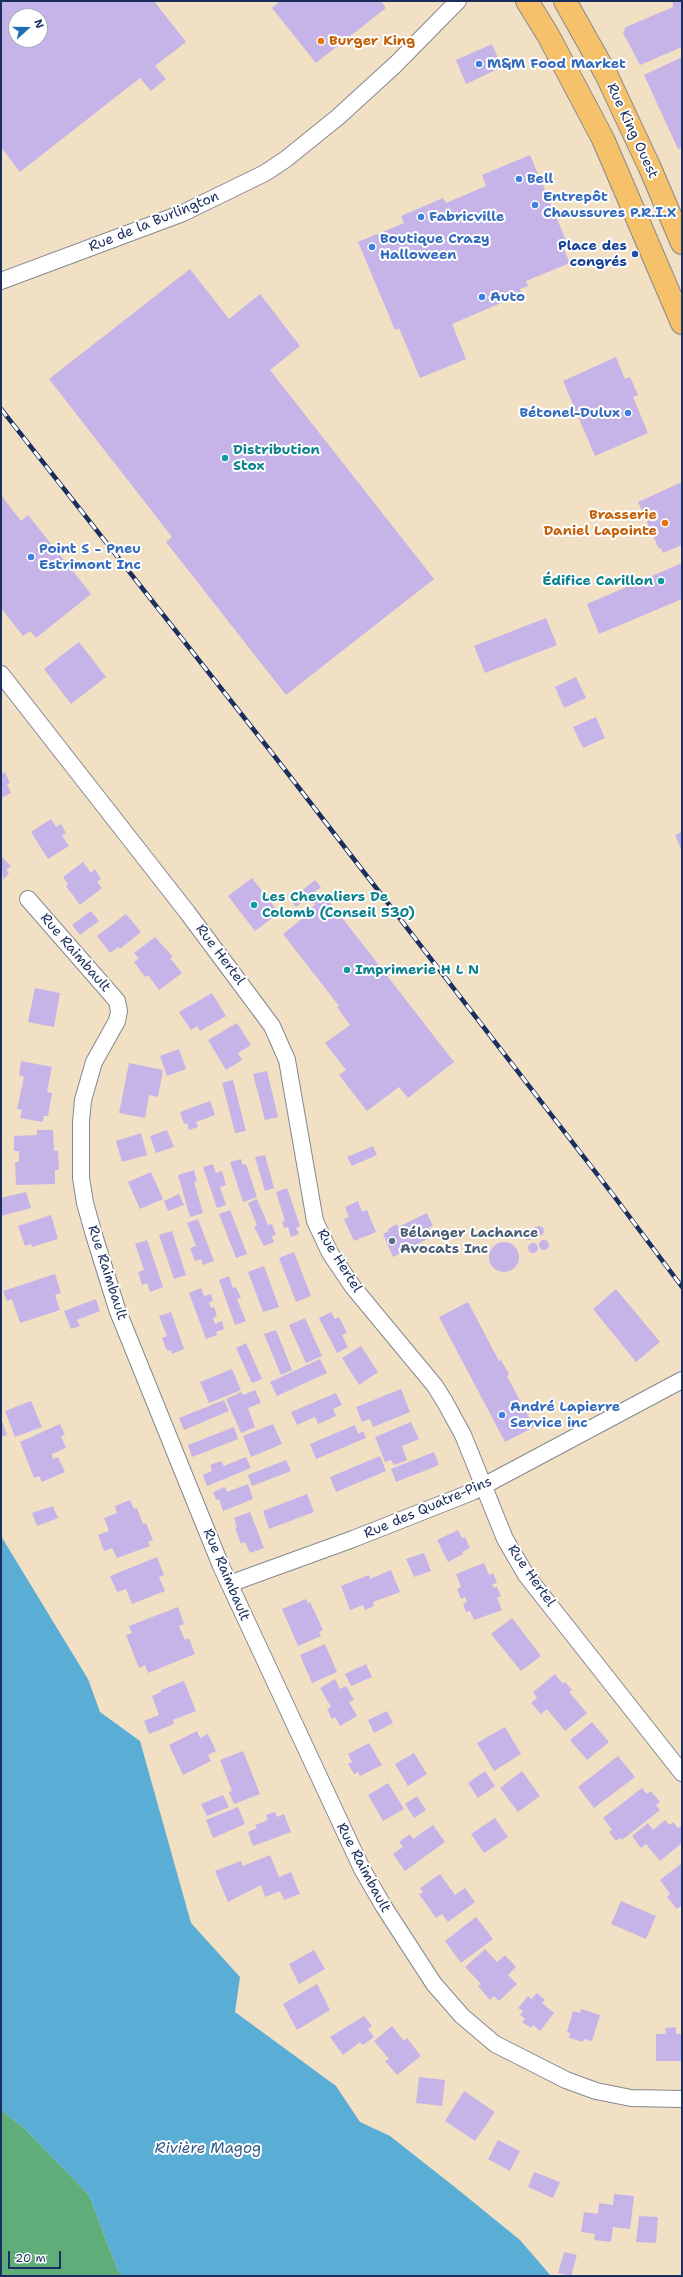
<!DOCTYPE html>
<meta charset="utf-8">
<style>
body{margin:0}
#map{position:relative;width:683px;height:2277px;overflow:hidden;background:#f1e0c3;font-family:"Shantell Sans",sans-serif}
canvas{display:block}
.frame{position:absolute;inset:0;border:2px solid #1b2f5e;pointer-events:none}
.north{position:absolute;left:8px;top:8px;width:40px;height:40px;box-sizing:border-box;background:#fff;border:1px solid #a4acbf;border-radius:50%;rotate:69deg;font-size:11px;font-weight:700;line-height:16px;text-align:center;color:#1b2f5e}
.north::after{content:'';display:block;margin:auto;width:14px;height:18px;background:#1f6fb2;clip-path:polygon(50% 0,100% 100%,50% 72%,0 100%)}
.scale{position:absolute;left:8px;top:2251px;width:53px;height:18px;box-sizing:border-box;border:2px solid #1b2f5e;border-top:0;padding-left:5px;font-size:12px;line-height:14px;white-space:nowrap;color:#1b2f5e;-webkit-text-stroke:3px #fff;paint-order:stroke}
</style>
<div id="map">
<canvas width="683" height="2277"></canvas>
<div class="frame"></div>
<div class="north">N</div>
<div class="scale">20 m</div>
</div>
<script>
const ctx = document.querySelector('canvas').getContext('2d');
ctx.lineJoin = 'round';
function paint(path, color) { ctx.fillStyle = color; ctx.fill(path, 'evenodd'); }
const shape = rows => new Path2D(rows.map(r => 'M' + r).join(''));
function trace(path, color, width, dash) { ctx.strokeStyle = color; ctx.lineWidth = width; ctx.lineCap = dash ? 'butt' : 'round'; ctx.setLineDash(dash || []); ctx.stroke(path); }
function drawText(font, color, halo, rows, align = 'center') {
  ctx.font = font + ' "Shantell Sans",sans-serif'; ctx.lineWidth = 4; ctx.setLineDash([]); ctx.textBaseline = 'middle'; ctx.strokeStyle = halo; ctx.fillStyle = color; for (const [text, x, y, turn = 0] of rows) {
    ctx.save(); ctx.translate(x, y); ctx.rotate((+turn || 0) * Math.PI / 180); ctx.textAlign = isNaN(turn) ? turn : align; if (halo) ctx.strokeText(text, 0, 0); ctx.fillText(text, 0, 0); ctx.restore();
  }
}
paint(shape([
 [1,2110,24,2128,89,2195,118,2271,123,2276,1,2276]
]), '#5fad78');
paint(shape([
 [1,1536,88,1679,100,1712,140,1741,191,1923,240,1977,235,2012,336,2086,360,2122,390,2136,456,2188,520,2240,551,2276,123,2276,118,2271,89,2195,24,2128,1,2110]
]), '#5aadd5');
paint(shape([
 [1,1,154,1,186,42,155,66,166,79,151,91,140,78,20,172,1,147],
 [16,16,40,16,40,40,16,40],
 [280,1,381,1,386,8,316,63,272,8],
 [673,1,682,1,682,47,640,65,623,33,626,27,673,7],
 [492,44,502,67,466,84,456,60],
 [682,57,682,148,678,149,644,75],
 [530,155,568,245,563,247,570,263,526,281,528,286,520,289,522,294,452,324,466,359,420,378,399,328,395,330,358,242,404,223,401,216,443,198,446,203,486,186,482,175],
 [190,269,229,319,260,294,300,346,270,370,434,579,286,695,166,542,172,537,49,379],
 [616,357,625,379,630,377,638,395,633,397,648,433,595,456,563,381],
 [682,482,682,545,663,553,661,548,659,549,638,502],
 [1,495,21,521,28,515,91,594,36,638,30,631,23,636,1,608],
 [682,563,682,599,599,634,587,604],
 [546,618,557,645,485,673,474,646],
 [79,642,106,677,71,704,44,669],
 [576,677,586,698,564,708,555,687],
 [596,717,605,738,583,748,573,727],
 [1,772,2,774,5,772,10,783,7,784,11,793,1,798],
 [51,819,56,827,61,824,66,833,62,836,69,846,48,859,31,832],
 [682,832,682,851,675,835],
 [1,856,11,866,6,870,9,873,3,880],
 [83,862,91,873,95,869,101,879,97,882,102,888,80,905,66,886,68,884,63,877],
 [252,878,279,913,255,931,228,896],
 [315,880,321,887,312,894,319,902,326,897,454,1062,408,1098,399,1087,367,1111,339,1075,346,1070,325,1043,350,1025,337,1007,339,1006,283,934,313,910,311,908,315,905,309,897,296,907,290,900],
 [91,911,99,921,80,935,72,925],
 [126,914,141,932,120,949,118,947,110,953,97,936],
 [155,937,173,957,170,958,182,973,159,990,148,975,145,977,134,962,139,958,134,953],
 [35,988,60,993,54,1027,28,1022],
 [212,993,226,1016,200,1031,197,1026,191,1030,179,1012],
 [237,1023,251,1045,238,1053,242,1060,226,1070,208,1040],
 [179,1049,186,1069,167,1076,160,1056],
 [21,1061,52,1067,47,1092,52,1093,48,1116,44,1116,43,1122,20,1118,22,1110,17,1109,24,1077,19,1075],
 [129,1063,163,1070,158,1097,149,1095,145,1118,119,1113],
 [267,1071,278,1117,265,1120,253,1074],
 [233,1080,246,1131,235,1133,222,1083],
 [210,1101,215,1115,196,1122,198,1127,189,1130,187,1123,184,1124,180,1112],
 [37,1130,53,1130,54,1151,58,1151,59,1170,55,1170,55,1184,16,1185,15,1162,19,1162,19,1151,14,1151,14,1136,37,1135],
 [167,1130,174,1147,156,1153,150,1136],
 [141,1133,147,1155,122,1162,116,1141],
 [373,1146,377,1155,352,1166,347,1157],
 [265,1155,274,1188,265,1191,255,1157],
 [241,1159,243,1165,246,1164,257,1197,243,1202,230,1162],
 [213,1164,216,1173,222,1171,226,1185,220,1187,226,1205,217,1208,203,1167],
 [194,1170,197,1181,194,1182,203,1213,190,1217,178,1175],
 [151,1172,163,1199,140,1209,128,1182],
 [287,1188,300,1226,296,1228,299,1234,291,1237,288,1227,284,1228,282,1222,285,1221,276,1192],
 [26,1192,31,1208,1,1216,1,1198],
 [179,1194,184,1205,168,1211,164,1201],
 [257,1199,268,1225,272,1224,276,1235,272,1236,274,1242,264,1246,254,1227,257,1225,248,1203],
 [358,1201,362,1212,367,1210,376,1232,354,1241,344,1219,349,1217,345,1207],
 [230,1210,247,1254,236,1258,219,1214],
 [427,1213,433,1226,429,1227,433,1236,393,1257,383,1234,389,1231,388,1229,397,1224,398,1227],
 [51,1215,58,1239,32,1247,31,1244,25,1246,18,1226],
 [198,1219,214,1261,203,1265,201,1259,195,1261,190,1248,196,1246,187,1223],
 '534 1231a5 5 0 1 1 10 0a5 5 0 1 1-10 0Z',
 '523 1235a5 5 0 1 1 10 0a5 5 0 1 1-10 0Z',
 [172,1231,186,1275,174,1279,159,1235],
 [147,1240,163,1287,150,1292,147,1283,142,1285,138,1272,144,1270,135,1244],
 '539 1245a5 5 0 1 1 10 0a5 5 0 1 1-10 0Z',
 '489 1257a15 15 0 1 1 30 0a15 15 0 1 1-30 0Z',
 '528 1248a5 5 0 1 1 10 0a5 5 0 1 1-10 0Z',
 [294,1252,311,1296,296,1302,279,1258],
 [264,1266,279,1307,263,1312,248,1272],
 [55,1274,61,1293,55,1295,60,1310,20,1323,12,1299,7,1301,3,1291],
 [229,1276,233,1288,236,1287,241,1298,237,1299,246,1321,235,1325,219,1280],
 [201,1288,204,1296,211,1294,213,1301,209,1302,211,1308,214,1307,217,1316,213,1318,215,1324,222,1321,224,1329,216,1332,217,1335,206,1339,189,1293],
 [616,1289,660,1342,636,1362,593,1309],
 [96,1299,100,1311,77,1320,80,1326,71,1329,64,1311],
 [468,1302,499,1361,501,1360,509,1374,507,1376,534,1427,505,1442,439,1317],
 [171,1312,184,1349,172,1354,171,1350,167,1351,162,1338,167,1336,159,1316],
 [331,1312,335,1319,339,1317,347,1333,342,1335,348,1347,337,1353,319,1318],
 [305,1318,322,1356,306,1363,289,1325],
 [276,1330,292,1370,281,1375,264,1334],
 [246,1343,262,1379,252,1383,236,1348],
 [361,1346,378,1372,359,1385,342,1358],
 [320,1359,327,1373,277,1396,270,1382],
 [232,1369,241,1390,209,1403,200,1382],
 [401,1389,410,1412,373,1427,370,1419,362,1422,356,1407],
 [255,1390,261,1403,248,1408,255,1427,241,1433,226,1399,241,1392,243,1395],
 [336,1393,342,1405,333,1409,336,1416,318,1424,315,1417,297,1425,291,1412],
 [224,1400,229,1411,184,1430,179,1418],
 [31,1401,42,1427,15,1437,5,1411],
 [1,1418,7,1435,1,1437],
 [411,1422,419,1439,402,1446,407,1460,394,1465,391,1460,385,1462,375,1437],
 [60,1424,65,1435,61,1436,66,1448,52,1454,53,1459,58,1457,65,1472,42,1482,39,1476,34,1478,20,1442],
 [273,1424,282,1444,251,1457,243,1436],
 [355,1425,358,1434,363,1431,366,1438,316,1459,310,1444],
 [234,1427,238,1439,192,1457,188,1445],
 [434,1452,439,1465,396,1482,391,1469],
 [380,1456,386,1471,336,1492,330,1477],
 [246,1457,251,1468,207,1486,203,1475,212,1471,210,1465,221,1461,224,1466],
 [286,1460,291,1471,252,1486,248,1475],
 [248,1484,253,1499,223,1511,219,1499,216,1500,213,1492,225,1487,227,1492],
 [307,1494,314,1512,269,1529,263,1511],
 [130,1500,134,1509,137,1508,143,1524,146,1523,153,1540,148,1542,150,1546,117,1558,112,1548,104,1551,98,1535,109,1531,104,1518,117,1513,115,1506],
 [53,1506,58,1518,37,1526,32,1513],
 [250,1512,264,1548,250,1553,245,1542,241,1544,235,1528,237,1527,234,1518],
 [458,1530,462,1538,465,1537,470,1548,462,1552,463,1554,448,1562,437,1540],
 [424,1553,431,1571,414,1577,406,1559],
 [157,1557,164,1575,159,1577,165,1591,132,1604,126,1589,117,1592,110,1576],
 [484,1563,489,1575,493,1573,497,1583,492,1584,494,1588,497,1587,501,1596,497,1598,502,1610,474,1620,470,1611,466,1612,463,1604,467,1602,465,1597,461,1599,457,1589,461,1587,456,1574],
 [391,1570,400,1592,373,1602,374,1606,365,1610,363,1605,350,1610,341,1586,369,1575,370,1579],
 [306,1599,308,1603,310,1602,323,1630,319,1632,321,1636,298,1646,282,1609],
 [178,1607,184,1624,179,1626,185,1640,189,1638,195,1654,148,1673,145,1665,139,1668,126,1635,132,1633,129,1626],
 [512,1618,541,1656,521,1671,491,1634],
 [325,1644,337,1672,312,1683,300,1655],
 [366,1664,372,1677,351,1686,345,1674],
 [555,1674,563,1684,565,1682,572,1690,569,1692,587,1713,565,1731,547,1709,541,1714,531,1703,537,1698,533,1692],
 [335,1679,340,1689,346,1686,354,1700,349,1702,357,1716,340,1726,335,1717,332,1719,327,1709,331,1707,320,1688],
 [184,1681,196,1711,173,1720,174,1724,149,1734,144,1721,159,1715,152,1696,161,1692,161,1690],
 [387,1711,393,1723,374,1733,368,1720],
 [592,1722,609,1742,587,1760,570,1740],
 [505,1727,521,1754,494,1771,477,1743],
 [197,1731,200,1738,208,1734,216,1751,208,1755,211,1761,183,1775,169,1745],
 [369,1743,382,1765,360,1776,358,1772,354,1774,348,1764,352,1762,348,1754],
 [243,1751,260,1794,234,1804,229,1792,232,1791,220,1760],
 [414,1753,427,1774,408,1786,395,1764],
 [618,1756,635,1777,594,1808,578,1787],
 [485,1771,495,1786,478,1798,468,1783],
 [522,1771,540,1796,518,1812,500,1788],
 [388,1783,404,1809,383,1821,368,1795],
 [642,1788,647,1794,651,1791,660,1802,656,1805,660,1810,622,1840,620,1838,616,1841,609,1832,612,1830,603,1818],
 [223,1795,229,1807,207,1816,201,1804],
 [417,1796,426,1810,414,1818,405,1804],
 [238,1807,245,1824,213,1838,206,1820],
 [275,1812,277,1817,284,1814,291,1832,253,1846,248,1832,257,1828,255,1825,268,1820,266,1815],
 [495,1818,508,1837,484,1853,471,1834],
 [665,1820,670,1825,673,1822,678,1828,682,1825,682,1843,660,1861,646,1844,641,1848,632,1836,648,1823,653,1830],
 [433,1825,445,1842,405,1871,393,1854,403,1847,399,1842,410,1834,413,1839],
 [270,1855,279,1877,291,1872,300,1894,284,1900,280,1891,265,1897,261,1885,228,1902,215,1871,241,1861,243,1866],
 [682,1863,682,1905,677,1909,667,1897,670,1894,660,1880],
 [440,1874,455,1895,465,1888,475,1902,448,1922,442,1914,436,1918,419,1894,423,1892,420,1888],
 [621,1901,656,1916,646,1939,611,1924],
 [476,1917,493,1939,461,1963,445,1941],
 [485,1949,497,1962,505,1955,516,1967,508,1975,517,1984,499,2001,494,1996,490,2000,478,1986,481,1984,465,1967],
 [314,1950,325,1969,299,1984,289,1964],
 [317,1984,330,2010,297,2030,283,2004],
 [537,1993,545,2000,542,2003,554,2013,540,2031,533,2025,531,2028,522,2022,525,2019,520,2015,523,2011,518,2008,528,1996,531,1999],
 [581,2009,600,2015,592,2041,584,2039,583,2042,569,2038,570,2033,567,2032,573,2011,580,2013],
 [364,2016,372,2026,368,2029,374,2037,363,2045,360,2042,343,2055,330,2037],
 [392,2026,404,2041,407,2038,421,2056,397,2075,385,2061,389,2059,374,2041],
 [676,2027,676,2034,682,2034,682,2061,656,2061,656,2034,666,2034,665,2028],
 [419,2077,445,2080,442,2106,416,2103],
 [464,2091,495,2112,475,2141,445,2121],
 [498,2140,520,2151,510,2171,488,2159],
 [534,2172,560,2182,553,2198,528,2187],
 [614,2194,634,2196,630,2229,613,2227,611,2242,594,2240,595,2234,581,2232,584,2212,598,2214,599,2203,613,2205],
 [639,2216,658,2217,656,2243,636,2242],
 [564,2252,577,2255,571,2276,558,2273]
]), '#c6b4e8');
const minor = shape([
 [1,281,183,213,265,173,286,159,338,117,396,64,458,1],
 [1,674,187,912,272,1026,287,1060,315,1221,330,1253,353,1287,435,1386,445,1402,463,1435,505,1539,526,1575,682,1773],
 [28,899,117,1001,119,1011,117,1021,94,1062,83,1100,81,1122,81,1178,85,1203,94,1235,117,1309,221,1566,362,1869,384,1907,434,1984,462,2016,495,2044,566,2080,596,2091,631,2098,682,2099],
 [229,1584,353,1539,472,1492,682,1380]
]);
const primary = shape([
 [527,1,548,35,603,139,682,323],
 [565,1,606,74,650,168,682,243]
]);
trace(minor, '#868890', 18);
trace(primary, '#868890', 24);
trace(minor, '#fff', 16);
trace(primary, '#f5c16b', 22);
const rail = shape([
 [1,409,272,753,614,1196,682,1287]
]);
trace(rail, '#1b2f5e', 4.5);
trace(rail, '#fff', 3, [9]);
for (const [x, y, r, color] of [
 [321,41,4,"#e8710a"],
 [479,64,4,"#3f7fe0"],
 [519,179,4,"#3f7fe0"],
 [535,205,4,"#3f7fe0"],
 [421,217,4,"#3f7fe0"],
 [372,247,4,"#3f7fe0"],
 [635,254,4,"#1a4fb4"],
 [482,297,4,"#3f7fe0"],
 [628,413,4,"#3f7fe0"],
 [225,458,4,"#0f9aa8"],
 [665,523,4,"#e8710a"],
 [31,557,4,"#3f7fe0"],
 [661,581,4,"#0f9aa8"],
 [254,905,4,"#0f9aa8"],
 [347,970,4,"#0f9aa8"],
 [392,1241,4,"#5c6f8a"],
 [502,1415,4,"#3f7fe0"]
]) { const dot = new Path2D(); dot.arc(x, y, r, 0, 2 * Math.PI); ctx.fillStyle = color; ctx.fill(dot); trace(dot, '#fff', 1.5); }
drawText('bold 14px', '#c56008', '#fff', [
 ["Burger King",329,41],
 ["Brasserie",657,515,"right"],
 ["Daniel Lapointe",657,531,"right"]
], 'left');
drawText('bold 14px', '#366cbe', '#fff', [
 ["M&M Food Market",487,64],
 ["Bell",527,179],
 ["Entrepôt",543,197],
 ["Chaussures P.R.I.X",543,213],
 ["Fabricville",429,217],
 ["Boutique Crazy",380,239],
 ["Halloween",380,255],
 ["Auto",490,297],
 ["Bétonel-Dulux",620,413,"right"],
 ["Point S - Pneu",39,549],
 ["Estrimont Inc",39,565],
 ["André Lapierre",510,1407],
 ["Service inc",510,1423]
], 'left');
drawText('14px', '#1b2f5e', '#fff', [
 ["Rue King Ouest",632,131,65],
 ["Rue de la Burlington",154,222,-22],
 ["Rue Raimbault",75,953,49],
 ["Rue Hertel",220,955,53],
 ["Rue Hertel",339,1261,58],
 ["Rue Raimbault",107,1273,72],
 ["Rue des Quatre-Pins",428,1508,-23],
 ["Rue Raimbault",226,1575,67],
 ["Rue Hertel",531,1576,55],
 ["Rue Raimbault",363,1868,62]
]);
drawText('bold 14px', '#164399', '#fff', [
 ["Place des",627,246],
 ["congrés",627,262]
], 'right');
drawText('bold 14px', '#0d838f', '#fff', [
 ["Distribution",233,450],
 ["Stox",233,466],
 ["Édifice Carillon",653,581,"right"],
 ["Les Chevaliers De",262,897],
 ["Colomb (Conseil 530)",262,913],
 ["Imprimerie H L N",355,970]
], 'left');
drawText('bold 14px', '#4e5e75', '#fff', [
 ["Bélanger Lachance",400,1233],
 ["Avocats Inc",400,1249]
], 'left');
drawText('italic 15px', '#315b88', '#fff', [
 ["Rivière Magog",208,2149]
]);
</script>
